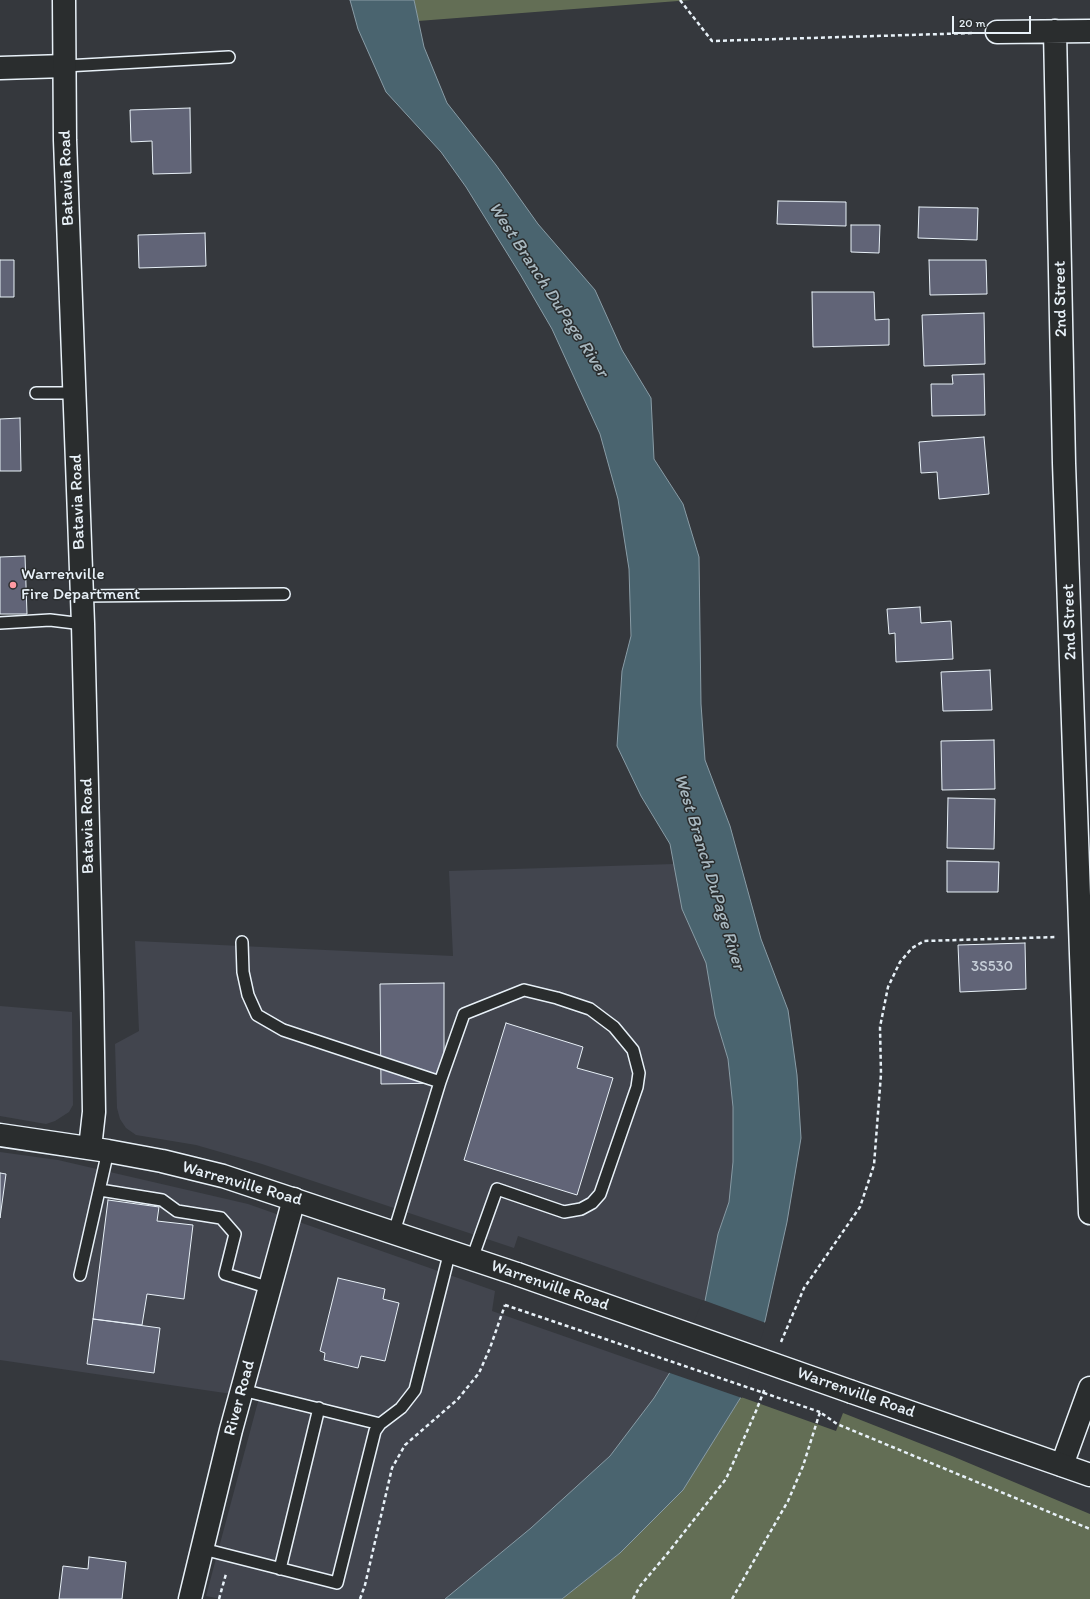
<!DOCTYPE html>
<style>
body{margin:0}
#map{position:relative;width:1090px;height:1599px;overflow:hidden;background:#35383d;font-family:Itim,sans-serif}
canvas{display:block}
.scale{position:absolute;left:952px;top:16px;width:79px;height:18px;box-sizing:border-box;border:2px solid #e8f1f8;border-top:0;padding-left:5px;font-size:12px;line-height:14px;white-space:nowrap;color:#e8f1f8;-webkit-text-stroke:3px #2a2d2e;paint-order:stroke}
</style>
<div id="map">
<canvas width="1090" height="1599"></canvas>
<div class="scale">20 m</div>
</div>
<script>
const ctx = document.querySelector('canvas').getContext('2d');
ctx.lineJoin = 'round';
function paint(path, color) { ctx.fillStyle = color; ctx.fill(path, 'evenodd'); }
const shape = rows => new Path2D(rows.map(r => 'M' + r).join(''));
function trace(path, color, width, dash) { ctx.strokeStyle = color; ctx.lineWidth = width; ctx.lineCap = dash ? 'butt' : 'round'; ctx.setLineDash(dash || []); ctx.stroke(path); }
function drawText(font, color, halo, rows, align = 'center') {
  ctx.font = font + ' Itim,sans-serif'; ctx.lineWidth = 3; ctx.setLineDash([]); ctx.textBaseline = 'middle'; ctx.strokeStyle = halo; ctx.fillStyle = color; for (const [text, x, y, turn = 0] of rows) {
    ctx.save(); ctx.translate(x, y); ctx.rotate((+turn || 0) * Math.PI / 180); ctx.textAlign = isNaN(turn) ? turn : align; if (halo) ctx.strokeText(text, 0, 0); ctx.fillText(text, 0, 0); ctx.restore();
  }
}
paint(shape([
 [674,864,682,909,706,963,715,1016,728,1059,733,1107,733,1162,729,1202,718,1234,705,1301,518,1236,514,1248,262,1164,196,1145,136,1135,126,1128,120,1119,117,1108,115,1044,139,1031,135,941,453,956,449,871],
 [0,1006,72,1012,73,1105,69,1112,55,1121,46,1124,0,1116],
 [0,1152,58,1160,248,1204,495,1291,492,1311,669,1373,654,1398,610,1456,531,1528,445,1599,221,1599,206,1596,259,1398,0,1360]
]), '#42454e');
paint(shape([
 [414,0,691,0,418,21],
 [741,1397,836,1431,843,1413,952,1456,1090,1514,1090,1599,562,1599,620,1553,682,1490]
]), '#636e55');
const water = shape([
 [350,0,414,0,424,47,447,103,496,165,538,224,595,290,622,350,651,398,654,459,683,504,699,557,701,704,705,760,730,826,761,939,788,1010,797,1075,801,1138,787,1222,765,1321,741,1397,683,1490,620,1553,562,1599,445,1599,531,1528,610,1456,654,1398,685,1348,705,1301,718,1234,729,1202,733,1162,733,1107,728,1059,715,1016,706,963,682,909,670,844,641,796,617,746,622,671,631,636,629,569,618,499,600,434,552,329,520,274,466,187,441,152,386,92,358,29,350,0]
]);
paint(water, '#4a646f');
trace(water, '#899ca6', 1);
paint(shape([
 [703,1300,766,1323,742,1398,667,1372,683,1347]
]), '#35383d');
const building = shape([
 [190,108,191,173,153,174,152,141,131,142,130,110,190,108],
 [778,201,846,202,846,226,777,224,778,201],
 [919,207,978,208,977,240,918,238,919,207],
 [851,225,880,225,879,253,851,252,851,225],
 [205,233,206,266,139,268,138,235,205,233],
 [0,260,14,260,14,297,0,297,0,260],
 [929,260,986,260,987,294,930,295,929,260],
 [812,292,874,292,875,320,889,319,889,345,813,347,812,292],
 [984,313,985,364,924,366,922,315,984,313],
 [984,374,985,415,932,416,931,384,953,384,952,375,984,374],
 [20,418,21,471,0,471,0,419,20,418],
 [984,437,989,494,939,499,937,472,921,473,919,442,984,437],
 [25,556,27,614,0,614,0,557,25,556],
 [920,607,921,623,951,621,953,659,896,662,895,633,889,634,887,609,920,607],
 [990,670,992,710,943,711,941,672,990,670],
 [994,740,995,789,942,790,941,741,994,740],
 [948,798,995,799,994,849,947,848,948,798],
 [947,861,999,862,998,892,947,892,947,861],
 [1025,943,1026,989,960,992,958,945,1025,943],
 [444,983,444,1083,381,1084,380,984,444,983],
 [506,1023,583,1047,577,1068,613,1078,577,1195,464,1160,506,1023],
 [0,1173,6,1174,0,1218,0,1173],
 [108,1200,159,1207,157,1221,193,1225,184,1299,147,1294,142,1325,93,1319,108,1200],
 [338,1278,385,1289,383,1299,399,1303,385,1361,361,1356,358,1368,324,1360,325,1353,320,1351,338,1278],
 [93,1319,160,1328,154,1373,87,1364,93,1319],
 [89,1557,126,1562,122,1599,59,1599,63,1566,88,1569,89,1557]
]);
paint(building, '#616477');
trace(building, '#e8f1f8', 1);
const service = shape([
 [65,66,229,57],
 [36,393,74,393],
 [82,596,284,594],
 [0,623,50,620,83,624],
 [242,942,243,972,248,995,257,1015,283,1030,440,1082],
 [100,1190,162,1200,177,1211,221,1218,235,1234,225,1274,270,1288],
 [394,1232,440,1082,464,1014,524,990,557,998,590,1009,614,1027,633,1050,639,1073,637,1087,600,1194,592,1203,581,1209,564,1212,497,1189,472,1259],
 [80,1275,108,1151],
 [242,1390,380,1424],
 [203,1549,337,1583,375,1431,380,1424,401,1408,415,1390,450,1251],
 [280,1569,319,1408]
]);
const minor = shape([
 [1055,31,1064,463,1090,1213],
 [997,32,1090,31],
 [0,68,65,66],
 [1062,1465,1090,1388],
 [190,1599,231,1430,294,1199]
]);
const secondary = shape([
 [64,0,65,140,83,624,92,992,94,1112,90,1148],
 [0,1135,108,1151,162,1161,223,1176,517,1274],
 [852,1392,1090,1475]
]);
trace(service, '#e8f1f8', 14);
trace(minor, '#e8f1f8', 25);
trace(secondary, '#e8f1f8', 25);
trace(shape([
 [680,0,712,41,974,33],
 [781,1342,804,1288,860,1207,874,1165,881,1074,880,1027,888,987,900,962,912,948,924,941,1057,937],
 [219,1599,226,1574],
 [360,1599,365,1585,392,1468,405,1445,458,1399,479,1373,490,1348,505,1305],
 [633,1599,640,1586,667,1554,726,1479,756,1411,765,1388],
 [732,1599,788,1501,803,1466,820,1412,837,1424,1090,1529]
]), '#e8f1f8', 2.5, [4, 3]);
trace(service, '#2a2d2e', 11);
trace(minor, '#2a2d2e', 22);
trace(secondary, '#2a2d2e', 22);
const secondaryBridge = shape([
 [517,1274,852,1392]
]);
trace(secondaryBridge, '#e8f1f8', 25, []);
trace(shape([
 [505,1305,820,1412]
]), '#e8f1f8', 2.5, [4, 3]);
trace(secondaryBridge, '#2a2d2e', 22);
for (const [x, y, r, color] of [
 [13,585,4,"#ff9aa2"]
]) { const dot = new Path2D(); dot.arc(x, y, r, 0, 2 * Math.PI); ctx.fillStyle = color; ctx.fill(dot); trace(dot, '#2a2d2e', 1.5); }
drawText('15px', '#c6ced8', null, [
 ["3S530",992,967]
]);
drawText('17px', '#e8f1f8', '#2a2d2e', [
 ["Batavia Road",67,178,-92],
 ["2nd Street",1061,299,-91],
 ["Batavia Road",78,502,-92],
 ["2nd Street",1070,622,-92],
 ["Batavia Road",88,826,-91],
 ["Warrenville Road",242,1184,16],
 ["Warrenville Road",550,1286,19],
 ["Warrenville Road",856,1393,19],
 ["River Road",240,1398,-75]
]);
drawText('17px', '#e8f1f8', '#2a2d2e', [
 ["Warrenville",21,575],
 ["Fire Department",21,595]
], 'left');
drawText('italic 18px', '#a9b9c1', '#2a2d2e', [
 ["West Branch DuPage River",548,290,57],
 ["West Branch DuPage River",709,872,73]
]);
</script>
